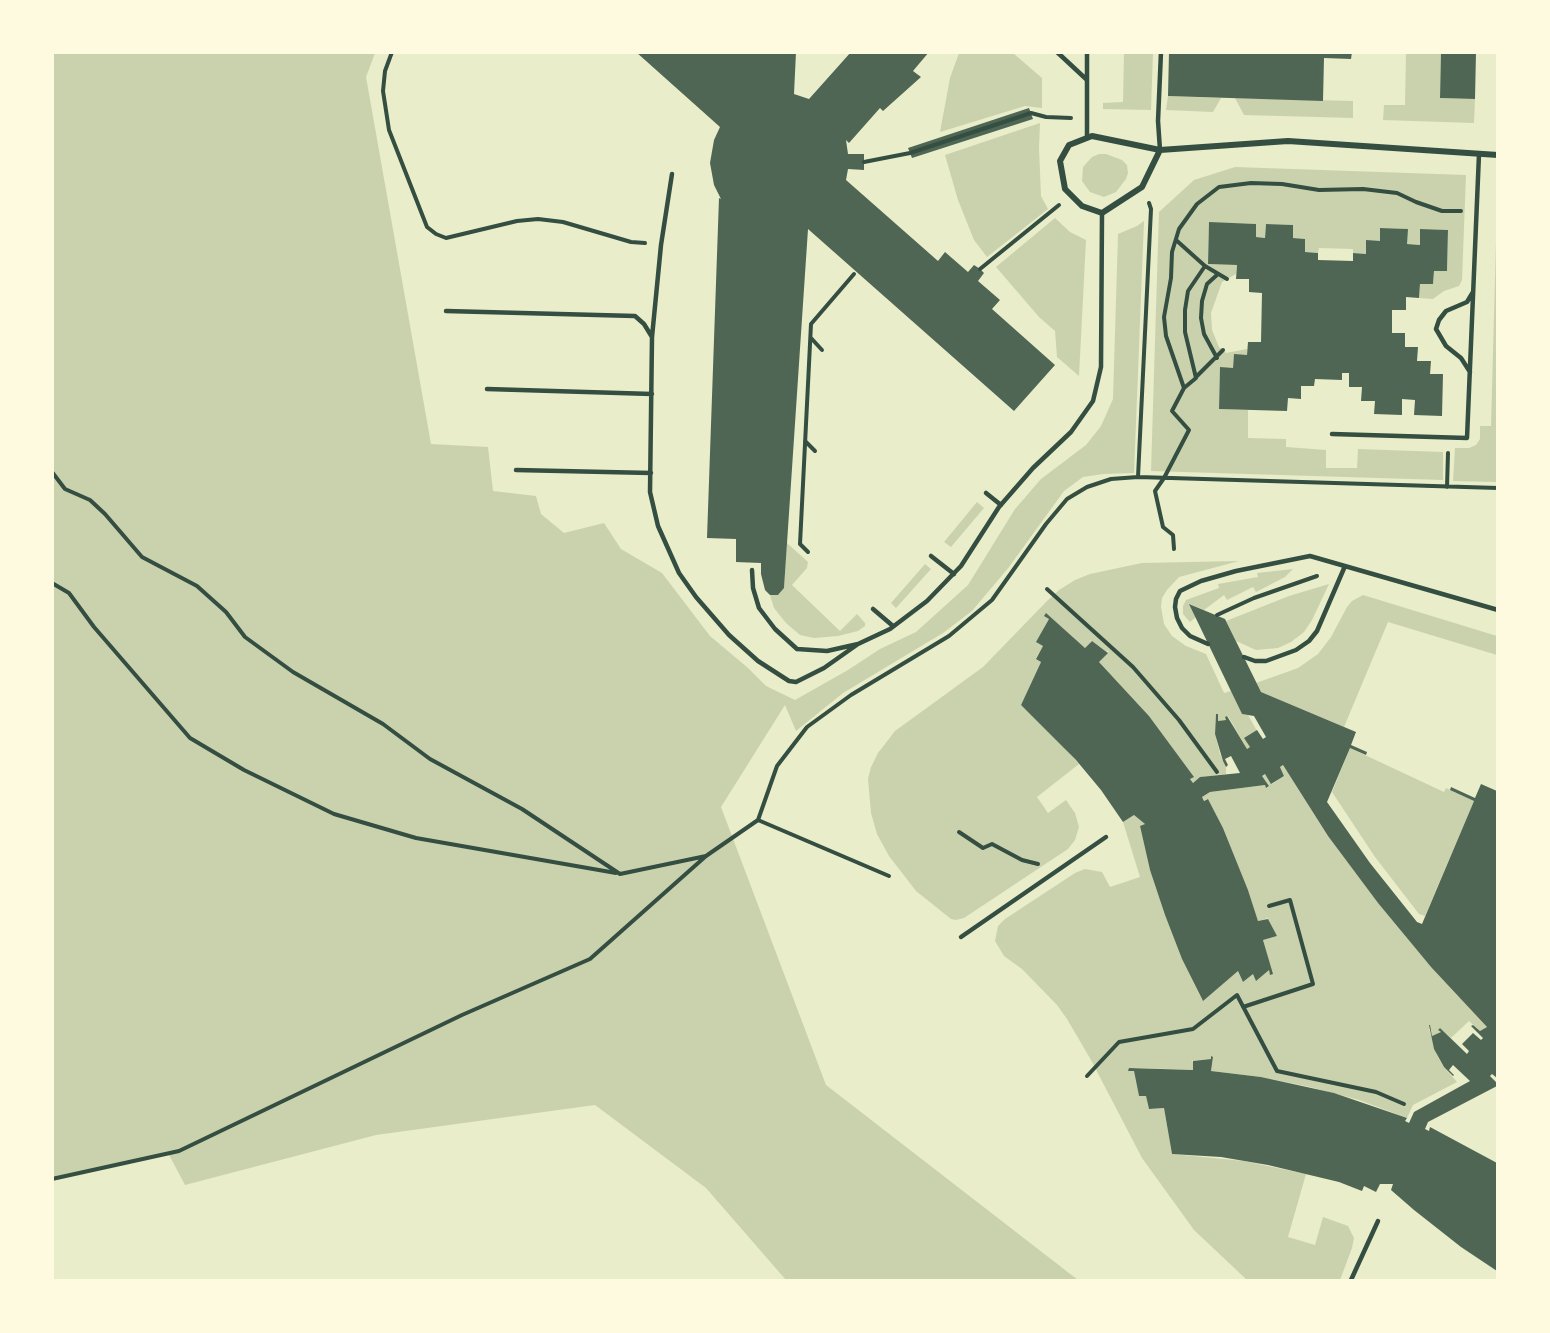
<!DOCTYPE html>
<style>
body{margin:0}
#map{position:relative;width:1550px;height:1333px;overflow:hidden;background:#e9edc9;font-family:"DM Sans",sans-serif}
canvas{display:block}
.frame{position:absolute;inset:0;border:54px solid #fefae0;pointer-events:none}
</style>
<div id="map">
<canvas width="1550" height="1333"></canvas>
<div class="frame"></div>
</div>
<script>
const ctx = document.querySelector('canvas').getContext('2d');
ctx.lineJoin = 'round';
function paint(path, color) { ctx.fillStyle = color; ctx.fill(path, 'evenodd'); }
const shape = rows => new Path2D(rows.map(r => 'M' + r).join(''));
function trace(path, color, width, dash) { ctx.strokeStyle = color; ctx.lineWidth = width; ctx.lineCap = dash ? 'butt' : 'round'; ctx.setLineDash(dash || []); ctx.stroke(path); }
paint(shape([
 [52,53,375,53,366,77,431,444,488,447,493,491,536,496,541,514,564,533,604,523,621,549,662,573,710,636,748,668,766,686,795,700,848,670,880,649,916,632,968,585,1015,509,1041,479,1086,445,1101,426,1113,399,1118,234,1137,226,1144,221,1134,473,1103,474,1083,477,1064,491,1009,567,972,611,943,633,843,693,796,731,785,705,721,807,826,1085,1078,1280,786,1280,706,1188,595,1105,376,1135,185,1185,168,1153,53,1179],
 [959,53,1013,53,1042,78,1042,108,1025,106,940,132,950,78],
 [1124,53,1153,53,1151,110,1103,109,1103,103,1123,102],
 [1406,53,1441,53,1440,98,1475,99,1474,123,1383,120,1384,105,1405,105],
 [1168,96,1221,98,1213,112,1166,110],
 [1235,98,1353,101,1353,118,1244,115],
 [1040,123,1039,148,1041,196,1048,209,987,257,974,240,958,200,945,155],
 [1099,154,1106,154,1122,160,1127,165,1128,173,1126,179,1116,192,1104,197,1090,192,1082,181,1083,167,1092,157],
 [1235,167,1466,175,1462,280,1459,286,1444,291,1433,299,1419,298,1420,284,1433,284,1434,271,1447,271,1448,230,1421,229,1420,245,1407,244,1407,229,1381,228,1380,241,1366,241,1366,254,1353,253,1353,249,1319,248,1318,253,1305,252,1305,239,1293,238,1293,225,1266,224,1265,238,1256,237,1256,224,1209,223,1208,264,1237,265,1236,274,1222,282,1211,313,1212,330,1219,347,1226,353,1247,349,1247,355,1234,355,1233,368,1220,368,1219,409,1248,410,1248,438,1286,439,1286,447,1326,450,1326,468,1357,468,1358,449,1443,452,1443,480,1151,471,1159,212,1194,180],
 [1497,205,1497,482,1453,481,1455,448,1469,448,1476,445,1480,439,1480,426,1491,426],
 [1055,218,1070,232,1086,240,1079,376,1057,357,1055,331,1039,317,996,267],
 [977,502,984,508,951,547,944,542],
 [787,543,808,562,807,568,792,585,840,631,857,614,865,623,865,626,858,631,838,636,814,638,800,635,786,623,774,608,770,595,778,595,784,588],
 [1239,561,1179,577,1167,590,1162,598,1161,607,1164,624,1172,636,1186,646,1206,654,1224,693,1231,691,1242,714,1248,715,1257,731,1245,738,1250,747,1247,749,1228,716,1225,717,1226,720,1218,721,1218,714,1216,714,1215,734,1220,754,1226,767,1226,774,1201,777,1193,783,1190,779,1193,776,1149,716,1099,662,1109,651,1106,651,1090,640,1091,642,1085,648,1046,614,1045,616,1049,619,1037,642,1043,646,1036,658,1041,662,1021,705,1049,731,1079,764,1037,797,1048,813,1066,800,1075,813,1079,827,1075,840,1068,849,964,918,956,920,951,919,916,891,889,856,877,834,871,813,868,779,871,767,878,753,895,731,983,667,1047,601,1059,590,1075,580,1090,574,1142,563],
 [925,564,931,569,896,608,891,603],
 [1293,569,1285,577,1256,592,1253,587,1227,600,1224,595,1204,610,1190,604,1196,617,1190,622,1183,614,1183,606,1186,600,1219,588,1218,584,1258,577,1257,573],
 [1329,584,1312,620,1304,632,1291,642,1278,648,1256,650,1236,641,1226,621,1289,596],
 [1363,595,1497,636,1497,655,1388,622,1344,727,1261,692,1256,683,1298,668,1318,654,1331,637,1347,607,1352,601],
 [1350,748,1444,792,1446,788,1474,801,1425,916,1419,914,1375,857,1332,792],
 [1283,765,1328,836,1378,903,1431,967,1487,1027,1480,1031,1469,1021,1451,1038,1440,1028,1438,1030,1441,1032,1432,1036,1431,1030,1429,1029,1437,1055,1444,1067,1457,1082,1413,1105,1407,1118,1359,1100,1310,1087,1261,1077,1211,1071,1213,1057,1211,1059,1191,1061,1193,1062,1193,1070,1144,1068,1129,1068,1129,1071,1134,1071,1139,1096,1146,1096,1149,1109,1164,1108,1172,1154,1244,1161,1306,1174,1288,1237,1315,1245,1323,1217,1348,1226,1354,1238,1352,1248,1340,1280,1247,1280,1194,1230,1142,1158,1091,1060,1067,1019,1057,1005,1022,969,1004,956,995,941,998,926,1005,919,1075,873,1085,869,1102,872,1110,887,1140,877,1123,822,1134,815,1145,824,1140,826,1150,870,1165,915,1182,959,1202,1000,1238,971,1243,982,1253,974,1269,970,1270,974,1272,973,1263,940,1277,936,1277,935,1275,935,1267,917,1266,919,1258,921,1248,890,1223,828,1208,799,1204,800,1202,797,1210,792,1265,785,1267,788,1269,786,1262,776,1265,774,1272,784,1284,776,1280,767]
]), '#cad2ad');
paint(shape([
 [636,52,796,52,794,94,809,99,851,52,929,52,913,71,921,77,883,111,880,108,849,143,846,140,848,154,864,154,864,170,848,169,846,180,938,261,945,252,968,272,974,265,980,269,984,273,978,281,1000,300,992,309,1055,365,1014,411,808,229,784,588,778,595,770,595,765,590,761,574,761,563,736,562,736,539,707,538,719,198,721,199,714,185,710,163,714,140,720,127],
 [1169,52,1306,53,1352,52,1351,59,1324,58,1323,101,1168,96],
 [1441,52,1476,52,1475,99,1440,98],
 [1029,108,1033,119,912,158,908,148],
 [1209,222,1256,224,1256,237,1265,238,1266,224,1293,225,1293,238,1305,239,1305,252,1318,253,1318,260,1353,261,1353,253,1366,254,1366,240,1380,241,1380,228,1408,229,1407,244,1420,245,1420,229,1448,230,1447,271,1434,271,1433,284,1420,284,1419,298,1406,297,1406,310,1392,310,1392,333,1405,333,1405,347,1418,347,1417,361,1431,361,1430,374,1443,374,1442,416,1414,415,1415,400,1402,399,1402,415,1374,414,1375,401,1361,401,1362,387,1349,387,1349,373,1342,373,1342,380,1315,379,1314,386,1301,386,1301,399,1288,398,1287,411,1219,409,1220,367,1233,368,1234,354,1247,355,1248,342,1261,342,1262,293,1249,292,1249,279,1236,279,1237,265,1208,264],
 [1189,604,1225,619,1261,692,1356,732,1351,745,1367,752,1366,755,1350,748,1327,802,1370,863,1417,922,1422,924,1474,801,1450,790,1451,787,1475,798,1481,784,1497,791,1497,1078,1492,1074,1490,1076,1497,1083,1497,1086,1428,1122,1425,1129,1429,1131,1430,1127,1497,1163,1497,1271,1461,1247,1414,1210,1391,1190,1393,1184,1380,1184,1376,1192,1364,1186,1362,1191,1339,1182,1268,1165,1221,1157,1172,1154,1164,1108,1149,1109,1146,1096,1139,1096,1134,1071,1128,1071,1129,1068,1193,1070,1193,1061,1211,1059,1211,1056,1213,1057,1211,1071,1261,1077,1334,1093,1407,1118,1405,1121,1409,1123,1414,1112,1470,1081,1453,1065,1449,1070,1454,1075,1453,1076,1444,1067,1434,1049,1429,1025,1430,1025,1432,1036,1441,1032,1438,1030,1440,1028,1467,1054,1469,1051,1462,1044,1473,1033,1481,1040,1483,1038,1471,1026,1473,1025,1480,1031,1487,1027,1431,967,1378,903,1328,836,1283,765,1280,767,1284,776,1271,784,1265,774,1262,776,1269,786,1266,788,1265,785,1210,792,1202,797,1204,801,1208,799,1223,828,1248,890,1258,921,1268,919,1277,936,1263,940,1273,974,1270,975,1269,970,1256,981,1253,974,1243,982,1238,971,1203,1001,1182,959,1165,915,1150,870,1140,826,1145,824,1134,815,1123,822,1101,790,1076,760,1021,705,1041,662,1036,659,1043,646,1036,642,1049,619,1044,616,1046,613,1085,648,1092,641,1108,653,1099,662,1149,716,1194,777,1190,779,1193,783,1200,777,1240,773,1231,756,1225,759,1228,765,1226,767,1223,761,1215,734,1216,714,1218,714,1218,721,1226,720,1225,717,1227,716,1247,749,1250,747,1244,738,1257,730,1263,739,1266,737,1254,716,1242,714]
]), '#4f6655');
trace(shape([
 [392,52,385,71,383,91,389,130,427,227,436,234,446,238,517,221,538,219,563,222,631,242,645,243],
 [864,162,910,153,1031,113,1046,117,1071,118],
 [1205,266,1227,279],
 [980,269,1059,205],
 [811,338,822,350],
 [1217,358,1204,334,1201,318,1202,301,1207,284,1218,274],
 [1196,377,1223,350],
 [1184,388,1166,336,1164,317,1171,278,1172,252,1179,229,1197,204,1219,187,1251,183,1282,184,1319,190,1363,189,1397,193,1416,202,1442,211,1461,211],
 [805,441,815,451],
 [52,472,65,489,90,500,105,514,142,557,197,586,226,612,245,637,293,672,383,724,430,759,522,809,620,874,706,856],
 [1138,477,1151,209,1149,203],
 [1447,487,1448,453],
 [1174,549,1173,535,1163,527,1155,491,1164,478,1189,430,1172,411,1184,388,1196,378,1185,332,1185,310,1188,291,1205,266,1176,240],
 [808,552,800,544,811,324,854,274],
 [52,583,69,593,94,627,190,738,244,770,334,814,416,838,616,873],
 [1047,589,1133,667,1179,720,1217,772],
 [1217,615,1254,598,1317,576],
 [758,820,889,876],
 [959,832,983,848,992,844,1022,860,1038,864],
 [1243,1007,1313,984,1290,900,1269,906],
 [1087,1076,1119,1042,1193,1029,1237,995,1277,1071,1376,1092,1404,1104],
 [52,1179,179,1151,462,1015,590,959,706,856,758,820,777,766,807,727,851,695,949,636,992,600,1046,524,1067,499,1087,487,1111,479,1138,477,1498,488]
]), '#344e41', 4);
trace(shape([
 [1057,52,1086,79],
 [1087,52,1087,138],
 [1160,150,1158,121,1161,52],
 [446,311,635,316,644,324,652,337,650,492,658,526,679,573,696,597,729,635,758,661,789,681,796,682,824,668,858,644],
 [652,337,661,245,672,174],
 [1470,372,1461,358,1446,346,1436,329,1439,320,1446,311,1467,302,1473,292],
 [487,389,652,394],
 [1332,434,1467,438,1479,154],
 [516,470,651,473],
 [986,493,1001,505],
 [931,556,954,574],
 [752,570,753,588,759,608,775,629,797,649,827,651,858,644,890,629,927,601,961,566,999,507,1033,468,1071,432,1093,401,1101,367,1102,213],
 [873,609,893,626],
 [1208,644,1190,636,1182,628,1177,618,1175,607,1176,599,1180,591,1201,581,1236,571,1310,556,1498,610],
 [1244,657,1255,661,1266,661,1296,650,1309,641,1317,631,1345,566],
 [961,937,1106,837],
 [1351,1280,1378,1221]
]), '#344e41', 4.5);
trace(shape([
 [1160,150,1142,187,1102,213,1082,206,1065,189,1060,161,1069,145,1092,136,1160,150,1288,141,1498,155]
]), '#344e41', 6);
</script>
